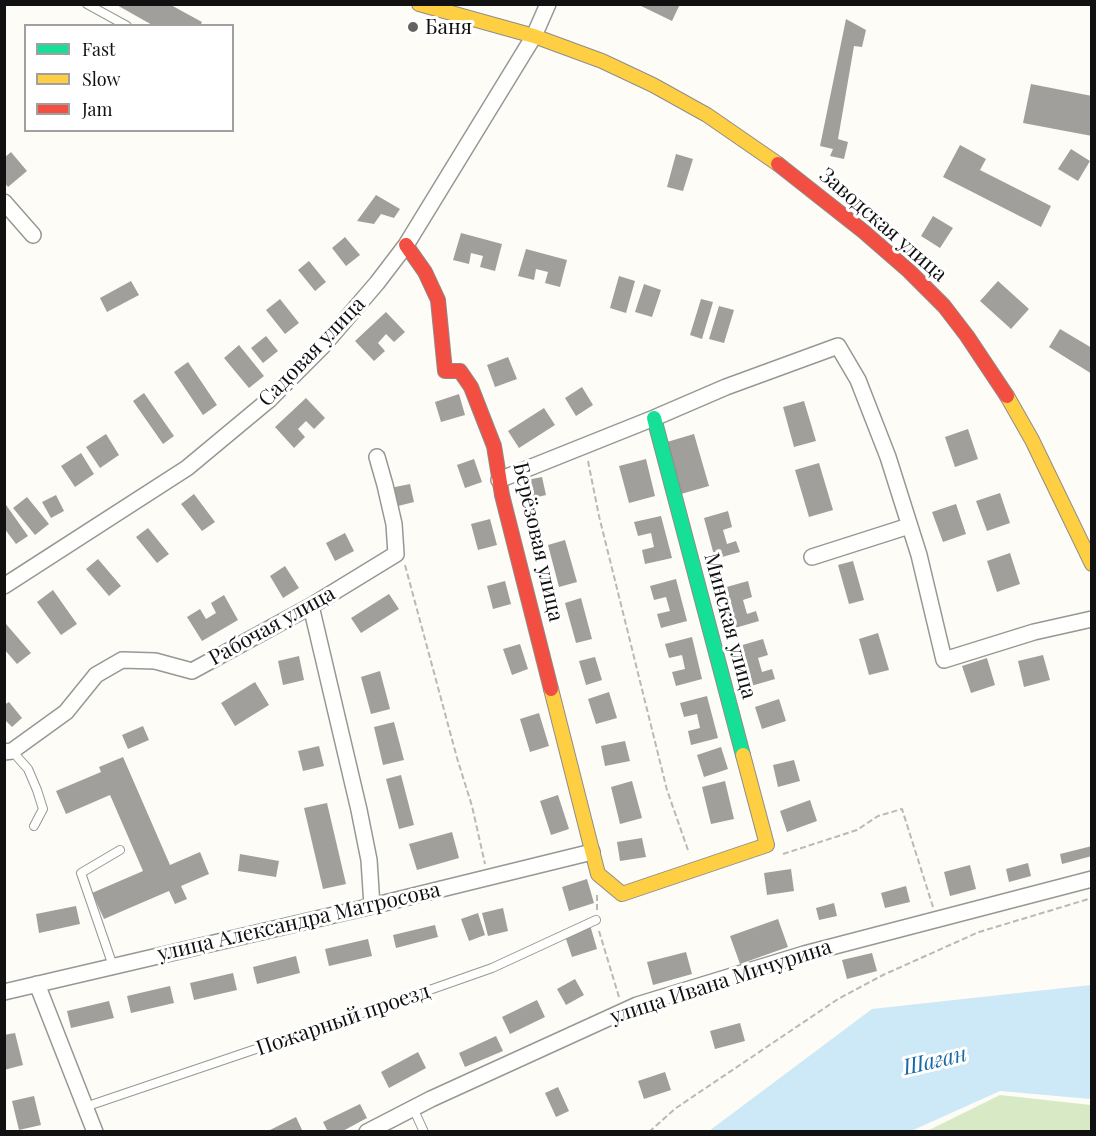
<!DOCTYPE html>
<meta charset="utf-8">
<style>
body{margin:0}
#map{position:relative;width:1096px;height:1136px;overflow:hidden;background:#fdfcf7;font-family:"Playfair Display",serif}
canvas{display:block}
.frame{position:absolute;inset:0;border:6px solid #111;pointer-events:none}
.legend{position:absolute;left:24px;top:24px;width:210px;height:108px;box-sizing:border-box;background:#fff;border:2px solid #a0a0a0;margin:0;padding:8px 10px;list-style:none;font-size:18px;color:#111}
.legend li{display:flex;align-items:center;gap:12px;height:30px}
.legend b{width:30px;border:2px solid #a0a0a0}
</style>
<div id="map">
<canvas width="1096" height="1136"></canvas>
<div class="frame"></div>
<ul class="legend">
<li><b style="height:8px;background:#16e098"></b>Fast</li>
<li><b style="height:8px;background:#ffcf43"></b>Slow</li>
<li><b style="height:8px;background:#f24e42"></b>Jam</li>
</ul>
</div>
<script>
const ctx = document.querySelector('canvas').getContext('2d');
ctx.lineJoin = 'round';
function paint(path, color) { ctx.fillStyle = color; ctx.fill(path, 'evenodd'); }
const shape = rows => new Path2D(rows.map(r => 'M' + r).join(''));
function trace(path, color, width, dash) { ctx.strokeStyle = color; ctx.lineWidth = width; ctx.lineCap = dash ? 'butt' : 'round'; ctx.setLineDash(dash || []); ctx.stroke(path); }
function drawText(font, color, halo, rows, align = 'center') {
  ctx.font = font + ' "Playfair Display",serif'; ctx.lineWidth = 6; ctx.setLineDash([]); ctx.textBaseline = 'middle'; ctx.strokeStyle = halo; ctx.fillStyle = color; for (const [text, x, y, turn = 0] of rows) {
    ctx.save(); ctx.translate(x, y); ctx.rotate((+turn || 0) * Math.PI / 180); ctx.textAlign = isNaN(turn) ? turn : align; if (halo) ctx.strokeText(text, 0, 0); ctx.fillText(text, 0, 0); ctx.restore();
  }
}
paint(shape([
 [1000,1095,1091,1105,1091,1131,927,1131]
]), '#d8eac5');
paint(shape([
 [1091,985,1091,1099,1000,1091,911,1131,709,1131,872,1009]
]), '#cde8f7');
paint(shape([
 [115,4,169,4,202,22,200,26,154,26],
 [637,4,680,4,672,21],
 [846,19,866,30,862,47,854,46,838,139,848,142,844,159,830,156,833,149,820,146],
 [1031,84,1092,96,1092,136,1023,123],
 [960,145,986,159,980,170,1051,206,1041,227,943,177],
 [1071,149,1090,161,1078,181,1058,169],
 [11,152,27,171,8,187,4,182,4,158],
 [676,154,693,159,683,191,667,187],
 [376,195,400,209,394,218,381,214,374,224,357,221],
 [933,216,953,228,940,248,921,236],
 [461,233,502,244,495,271,480,267,483,256,471,253,469,264,453,260],
 [345,237,360,255,346,266,332,248],
 [526,249,567,260,560,287,545,283,548,272,536,269,534,280,518,276],
 [309,261,326,282,315,291,298,270],
 [619,276,635,281,626,313,610,308],
 [131,281,139,295,107,312,100,298],
 [998,281,1029,309,1011,329,980,301],
 [644,284,661,290,652,317,635,312],
 [280,299,299,323,285,334,266,310],
 [701,299,713,302,702,339,690,335],
 [719,306,734,310,724,343,709,339],
 [386,312,405,332,394,342,386,334,378,343,385,351,374,361,355,341],
 [1060,329,1092,348,1092,374,1049,347],
 [266,336,278,351,263,363,251,348],
 [239,345,264,376,249,388,224,358],
 [508,357,517,379,495,387,487,365],
 [188,362,217,405,203,415,174,372],
 [582,387,593,405,576,416,565,398],
 [144,393,174,436,163,444,133,401],
 [459,394,465,415,441,422,435,402],
 [306,398,325,418,314,429,306,421,298,429,305,437,294,448,275,427],
 [804,401,816,441,794,447,783,407],
 [544,408,555,425,519,448,508,431],
 [968,429,978,459,955,467,945,437],
 [106,434,119,455,100,468,86,447],
 [694,434,709,486,681,494,667,442],
 [81,453,94,474,75,487,61,466],
 [474,459,482,482,465,488,457,465],
 [646,459,655,496,629,503,619,466],
 [819,463,833,510,809,517,795,470],
 [542,477,546,495,526,500,522,481],
 [410,484,414,502,394,507,390,488],
 [1000,493,1010,523,987,531,976,501],
 [194,494,215,522,202,531,181,504],
 [56,495,64,511,51,518,42,502],
 [27,497,49,524,35,535,13,508],
 [4,502,28,536,16,544,4,528],
 [956,504,966,534,943,542,932,512],
 [728,511,732,527,723,530,727,544,736,541,740,552,715,559,704,518],
 [661,516,672,558,645,564,642,550,654,547,651,533,638,536,634,522],
 [490,519,497,545,478,550,471,524],
 [148,528,169,554,157,563,136,537],
 [345,533,354,551,335,561,326,543],
 [565,540,577,582,559,587,548,545],
 [1010,553,1020,584,997,592,987,561],
 [98,559,121,586,109,596,86,569],
 [853,561,864,600,849,604,838,565],
 [285,566,299,588,283,598,270,576],
 [676,579,687,621,661,628,657,614,670,611,666,597,654,600,650,586],
 [505,581,511,604,493,609,487,586],
 [748,581,752,597,743,600,747,614,756,611,759,621,735,628,723,588],
 [53,590,77,624,61,635,37,602],
 [389,594,399,609,361,633,351,618],
 [224,595,238,620,202,641,187,617,200,609,206,619,216,613,211,603],
 [581,598,592,639,576,643,565,603],
 [6,624,31,653,17,664,4,649,4,625],
 [878,633,889,670,869,675,859,639],
 [692,637,702,679,676,686,672,672,685,669,682,655,669,658,665,644],
 [763,639,768,655,758,658,762,672,772,669,775,679,751,686,739,646],
 [520,644,528,669,512,675,503,649],
 [1043,655,1050,680,1024,687,1018,661],
 [299,656,304,680,283,685,278,661],
 [595,657,602,680,586,685,579,661],
 [987,658,995,685,971,693,962,666],
 [380,671,390,709,371,714,361,677],
 [255,682,269,705,235,726,221,703],
 [609,692,617,718,596,724,588,699],
 [707,696,718,738,691,745,688,731,700,728,697,714,684,717,680,703],
 [779,699,786,721,762,729,755,707],
 [9,702,22,718,12,727,4,719,4,705],
 [539,713,549,746,530,752,520,719],
 [394,722,404,760,383,765,374,727],
 [143,726,149,740,128,749,122,735],
 [625,741,630,761,605,766,601,746],
 [319,746,324,766,303,771,298,751],
 [721,747,728,769,704,777,697,755],
 [123,757,170,865,200,852,209,874,181,886,187,899,175,904,169,891,104,919,92,893,143,871,110,795,66,814,56,791,101,772,99,767],
 [794,760,800,781,778,787,773,765],
 [401,775,414,825,399,829,386,779],
 [632,781,642,818,620,824,611,787],
 [725,781,734,819,711,824,702,787],
 [558,795,569,829,551,835,540,801],
 [810,800,817,821,787,832,780,811],
 [327,803,346,884,323,889,304,808],
 [452,832,459,858,417,870,409,844],
 [642,838,646,857,620,861,617,842],
 [1092,846,1092,856,1062,864,1060,854],
 [240,854,279,861,276,877,238,871],
 [1028,863,1031,876,1009,882,1006,869],
 [970,865,976,889,950,896,944,872],
 [791,869,794,891,767,895,764,873],
 [587,879,594,903,569,911,562,887],
 [906,886,910,902,885,908,881,893],
 [834,903,837,916,819,920,816,908],
 [76,906,80,924,39,933,36,914],
 [503,908,508,931,488,936,482,913],
 [478,913,485,935,469,941,461,919],
 [778,919,788,947,740,964,730,936],
 [435,925,438,937,396,948,393,935],
 [590,925,597,949,572,957,565,936],
 [368,939,372,956,329,966,325,949],
 [686,952,692,974,653,985,647,962],
 [872,953,877,971,847,979,842,960],
 [296,956,300,973,257,984,253,967],
 [233,973,237,990,194,1000,190,983],
 [575,979,584,995,566,1005,557,989],
 [170,986,174,1003,131,1013,127,996],
 [537,1000,545,1017,510,1034,502,1017],
 [109,1001,114,1018,71,1028,67,1011],
 [740,1023,745,1041,715,1049,710,1031],
 [15,1033,23,1065,4,1070,4,1035],
 [496,1036,503,1051,465,1067,459,1053],
 [418,1052,426,1068,389,1088,381,1072],
 [665,1072,671,1090,644,1099,638,1081],
 [558,1087,569,1111,556,1117,545,1093],
 [34,1096,41,1125,19,1130,12,1101],
 [360,1104,367,1118,341,1132,328,1132,323,1122],
 [296,1117,303,1132,266,1132]
]), '#a19f9c');
const lane = shape([
 [87,4,127,26],
 [12,751,28,769,37,790,43,809,34,826],
 [113,966,81,873,120,850],
 [85,1107,421,993,492,968,596,920],
 [413,1108,424,1132]
]);
const street = shape([
 [4,202,33,235],
 [499,480,654,418,726,387,838,346,858,380,888,457,919,555,944,660,1034,632,1092,619],
 [812,557,909,526],
 [4,586,187,468,270,399,322,347,377,283,406,245,534,36,548,4],
 [311,606,359,810,369,860,372,906],
 [4,752,12,751,66,712,96,675,122,660,155,661,192,671,311,606,396,554,394,524,385,485,377,457],
 [37,984,95,1132],
 [4,992,368,907,592,852],
 [367,1132,431,1099,637,1005,804,954,1092,879]
]);
const fast = shape([
 [654,418,743,755]
]);
const slow = shape([
 [419,4,534,36,602,61,653,85,707,115,778,164],
 [1007,396,1032,440,1092,564],
 [551,689,598,874,622,894,767,845,743,755]
]);
const jam = shape([
 [778,164,863,231,909,271,944,306,967,336,1007,396],
 [406,245,425,272,438,300,445,371,460,371,471,387,494,446,502,495,551,689]
]);
trace(lane, '#979795', 10);
trace(street, '#979795', 18);
trace(fast, '#8e8d8b', 16);
trace(slow, '#8e8d8b', 16);
trace(jam, '#8e8d8b', 16);
trace(shape([
 [588,461,599,516,667,790,689,853],
 [405,565,457,758,472,806,485,864],
 [783,854,857,830,878,816,902,809,933,907],
 [597,910,597,895],
 [599,931,619,997],
 [649,1132,676,1108,838,999,883,975,979,932,1092,898]
]), '#b9b9b8', 2, [6, 3]);
trace(lane, '#fffffe', 8);
trace(street, '#fffffe', 15);
trace(fast, '#16e098', 14);
trace(slow, '#ffcf43', 14);
trace(jam, '#f24e42', 14);
for (const [x, y, r, color] of [
 [413,27,6,"#646362"]
]) { const dot = new Path2D(); dot.arc(x, y, r, 0, 2 * Math.PI); ctx.fillStyle = color; ctx.fill(dot); trace(dot, '#fff', 2); }
drawText('21px', '#111', '#fff', [
 ["Баня",425,27]
], 'left');
drawText('21px', '#111', '#fff', [
 ["Заводская улица",883,225,41],
 ["Садовая улица",312,352,-46],
 ["Берёзовая улица",538,542,77],
 ["Рабочая улица",272,626,-29],
 ["Минская улица",730,626,75],
 ["улица Александра Матросова",299,922,-13],
 ["улица Ивана Мичурина",721,982,-18],
 ["Пожарный проезд",343,1020,-19]
]);
drawText('italic 22px', '#1768a6', '#fff', [
 ["Шаған",935,1061,-13]
]);
</script>
